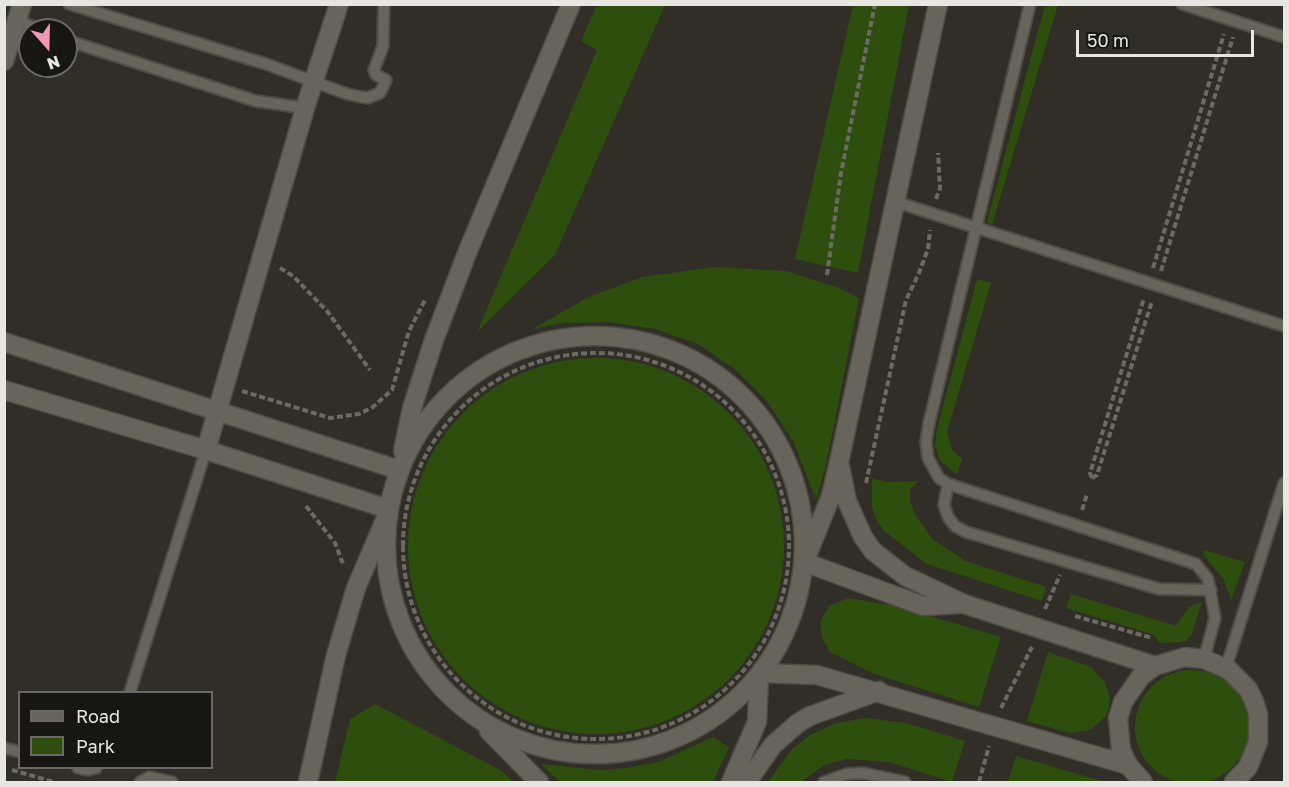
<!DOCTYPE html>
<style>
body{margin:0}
#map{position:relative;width:1289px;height:787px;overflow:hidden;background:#312e27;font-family:"Golos Text",sans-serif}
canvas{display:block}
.frame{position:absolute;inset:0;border:6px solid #e7e6e1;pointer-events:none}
.legend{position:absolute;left:18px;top:691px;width:195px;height:78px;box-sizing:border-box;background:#171613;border:2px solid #6a6965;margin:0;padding:8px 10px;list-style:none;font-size:18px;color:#e7e6e1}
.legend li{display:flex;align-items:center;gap:12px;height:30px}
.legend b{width:30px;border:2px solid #6a6965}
.north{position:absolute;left:18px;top:18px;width:60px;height:60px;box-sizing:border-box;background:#171613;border:2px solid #6a6965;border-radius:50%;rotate:160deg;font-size:16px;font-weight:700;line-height:24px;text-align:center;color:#e7e6e1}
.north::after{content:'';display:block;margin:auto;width:21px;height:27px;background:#f09ab7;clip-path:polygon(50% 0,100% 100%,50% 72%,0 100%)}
.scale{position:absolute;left:1076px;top:30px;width:178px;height:27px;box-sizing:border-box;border:3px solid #e7e6e1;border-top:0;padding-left:8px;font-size:18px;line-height:21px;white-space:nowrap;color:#e7e6e1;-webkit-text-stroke:4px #171613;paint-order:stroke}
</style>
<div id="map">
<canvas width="1289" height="787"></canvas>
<div class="frame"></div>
<ul class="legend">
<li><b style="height:8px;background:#67645c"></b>Road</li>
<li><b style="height:16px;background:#2e4e0d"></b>Park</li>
</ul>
<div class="north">N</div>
<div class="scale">50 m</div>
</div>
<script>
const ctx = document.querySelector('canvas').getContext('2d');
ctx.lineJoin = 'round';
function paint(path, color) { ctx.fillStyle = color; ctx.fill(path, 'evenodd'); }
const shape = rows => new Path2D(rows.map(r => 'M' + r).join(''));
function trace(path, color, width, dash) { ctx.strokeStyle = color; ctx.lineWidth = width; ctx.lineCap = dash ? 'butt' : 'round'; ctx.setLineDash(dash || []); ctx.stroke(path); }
paint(shape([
 [597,5,665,5,555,255,477,332,597,50,581,41],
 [853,5,909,5,858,273,795,259],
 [1045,5,1058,5,992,225,987,222],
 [715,267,786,271,839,288,859,298,826,465,816,500,794,443,766,400,736,370,698,344,655,329,609,322,562,323,532,329,589,297,642,277],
 [977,279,991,283,947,432,952,450,962,459,957,474,940,461,935,447,937,429],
 '408 546a188 188 0 1 1 376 0a188 188 0 1 1-376 0Z',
 [872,478,887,482,918,481,910,490,910,501,916,516,933,540,966,561,1046,587,1042,601,927,564,884,531,877,521,872,507],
 [1204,550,1245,562,1231,600,1224,580,1203,554],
 [1071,594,1176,626,1189,607,1202,602,1192,634,1185,642,1159,643,1155,635,1066,608],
 [848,598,899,607,1001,637,979,707,872,673,830,652,822,638,820,622,829,606],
 [1048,652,1091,667,1105,683,1110,697,1109,708,1105,717,1090,730,1070,733,1027,721],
 '1135 727a57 57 0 1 1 114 0a57 57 0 1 1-114 0Z',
 [375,704,502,771,513,782,335,782,350,719],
 [865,718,906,723,965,741,952,782,889,762,846,759,824,765,801,782,768,782,792,749,810,735,836,723],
 [713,737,729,747,713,782,560,782,541,764,600,770,627,768,658,762],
 [1016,756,1105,782,1008,782]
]), '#2e4e0d');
const service = shape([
 [69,4,266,64,347,94,367,98,380,93,386,80,376,75,374,70,383,46,384,4],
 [1030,4,929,423,926,442,928,458,939,478,948,484,1196,564,1208,579,1215,618,1204,659],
 [1182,4,1284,37],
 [17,20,41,30],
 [66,40,256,101,305,108],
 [896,202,1284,326],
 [948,484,944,505,948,517,955,526,966,532,1159,589,1211,590],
 [1226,668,1284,483],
 [130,692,206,450],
 [4,748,20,752],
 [78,768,88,770,96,768],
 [140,782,149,777,172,782],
 [824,782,847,774,863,773,905,782]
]);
const minor = shape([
 [4,61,22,4],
 [4,342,399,470],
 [4,390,206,450,388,509],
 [206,450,305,108,339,4],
 [839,462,847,501,863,537,873,551,905,576,964,604,1155,666],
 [804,562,923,606,959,604],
 [761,673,817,675,1128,765],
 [308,782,336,655,356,588,388,513],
 [1143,782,1128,765,1121,750,1118,718,1123,702,1141,676,1155,666,1185,657,1204,659,1229,670,1248,689,1254,701,1258,714,1258,742,1248,767,1234,782]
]);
const tertiary = shape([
 '386 545a209 209 0 1 1 418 0a209 209 0 1 1-418 0Z',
 [403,451,412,408,434,340,467,253,571,4],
 [808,553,831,496,839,462,938,4],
 [489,731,539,782],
 [731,782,757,722,759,676],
 [747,782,773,745,798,723,810,716,879,691]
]);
trace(service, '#4f4c46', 14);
trace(minor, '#4f4c46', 21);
trace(tertiary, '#4f4c46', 21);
trace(shape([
 [936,199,940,188,938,153],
 [280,268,293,276,327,311,370,370],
 [1153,268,1224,34],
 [1161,271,1233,37],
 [827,275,841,173,875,4],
 '403 546a193 193 0 1 1 386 0a193 193 0 1 1-386 0Z',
 [242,391,330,418,359,414,373,407,392,390,409,331,425,300],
 [1092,478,1097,475,1152,301],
 [1092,478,1090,473,1144,298],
 [866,483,906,300,919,273,928,249,930,230],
 [306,506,335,543,343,564],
 [1082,510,1087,494],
 [1045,609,1060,575],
 [1075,616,1152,638],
 [1001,708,1032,647],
 [12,770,54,782],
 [979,782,989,746]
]), '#6c6a64', 4, [6, 3]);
trace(service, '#67645c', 10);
trace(minor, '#67645c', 18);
trace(tertiary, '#67645c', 18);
</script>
